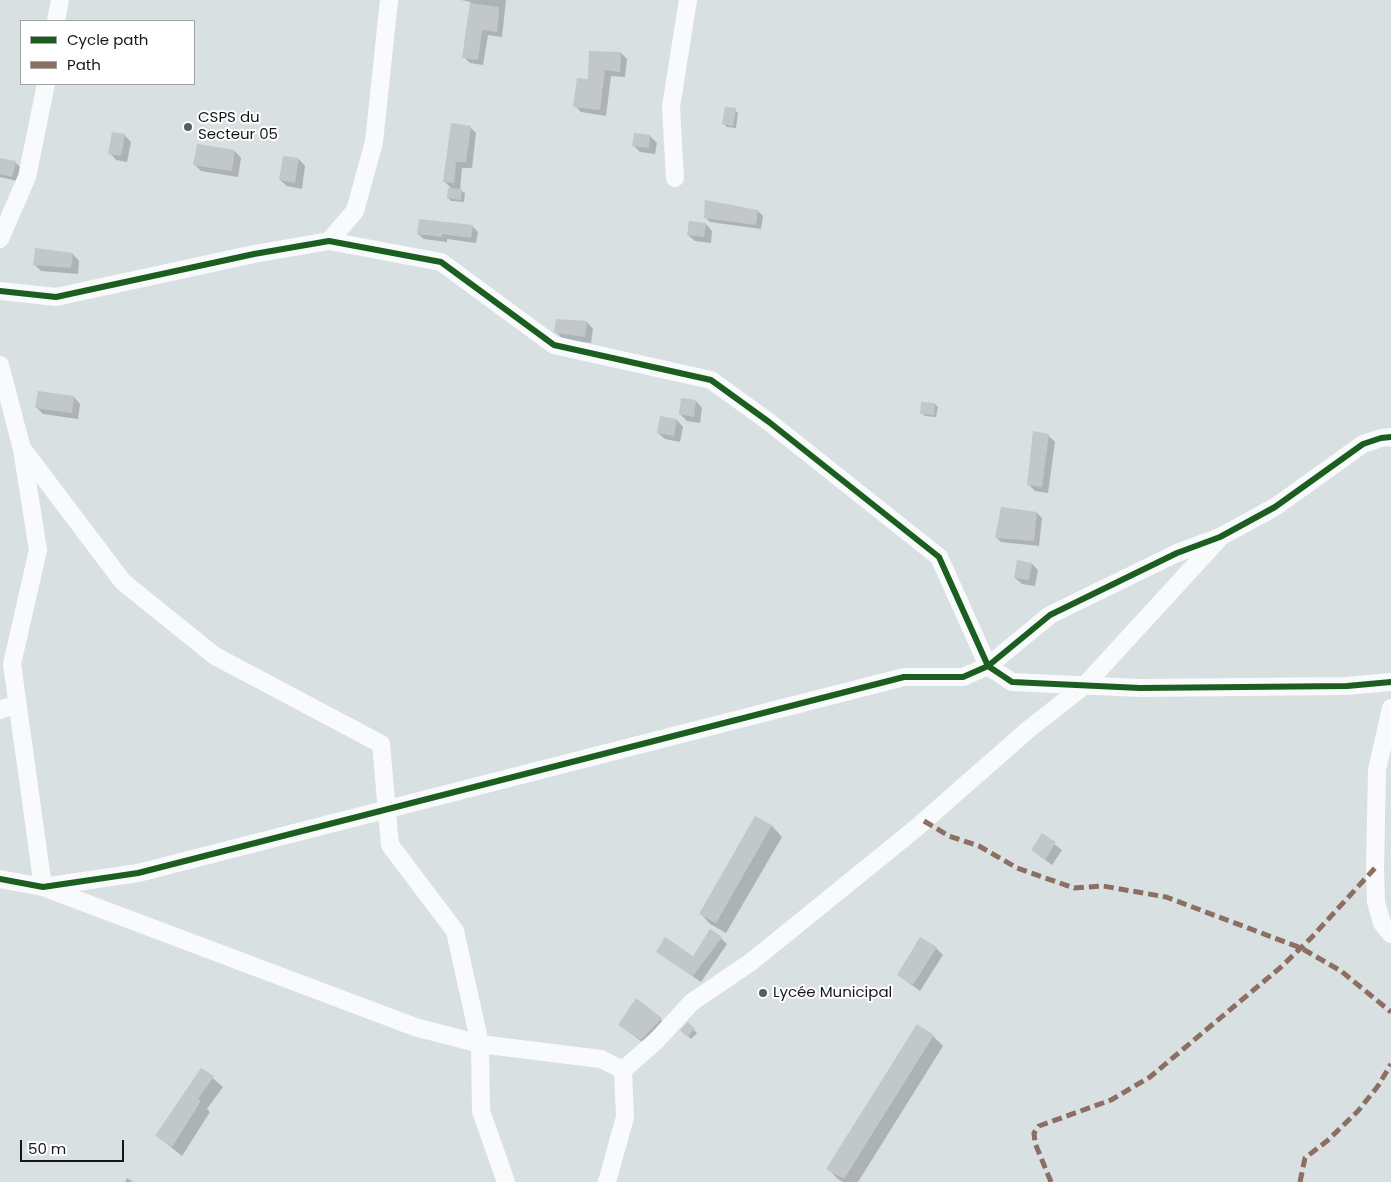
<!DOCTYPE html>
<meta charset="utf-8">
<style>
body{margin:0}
#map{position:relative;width:1391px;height:1182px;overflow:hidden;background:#d9e0e2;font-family:Poppins,sans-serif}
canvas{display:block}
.legend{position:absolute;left:20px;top:20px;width:175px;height:65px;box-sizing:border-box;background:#fff;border:1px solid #a1a2a3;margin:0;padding:6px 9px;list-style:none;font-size:15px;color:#131718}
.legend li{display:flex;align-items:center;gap:10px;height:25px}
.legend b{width:25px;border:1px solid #a1a2a3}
.scale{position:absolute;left:20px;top:1140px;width:104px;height:22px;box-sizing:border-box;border:2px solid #131718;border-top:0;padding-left:6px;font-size:15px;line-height:18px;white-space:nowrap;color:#131718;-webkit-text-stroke:4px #fff;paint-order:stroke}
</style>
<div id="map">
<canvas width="1391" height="1182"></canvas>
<ul class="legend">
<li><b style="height:6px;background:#1b5e20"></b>Cycle path</li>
<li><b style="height:6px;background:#8d6e63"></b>Path</li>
</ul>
<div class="scale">50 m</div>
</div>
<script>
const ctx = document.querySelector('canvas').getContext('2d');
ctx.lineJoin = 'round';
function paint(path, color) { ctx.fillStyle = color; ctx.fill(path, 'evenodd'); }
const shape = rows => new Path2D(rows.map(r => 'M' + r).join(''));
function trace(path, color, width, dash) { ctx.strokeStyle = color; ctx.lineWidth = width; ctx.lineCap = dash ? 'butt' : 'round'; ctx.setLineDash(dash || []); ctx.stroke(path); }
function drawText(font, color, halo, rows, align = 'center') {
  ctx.font = font + ' Poppins,sans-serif'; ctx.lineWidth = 4; ctx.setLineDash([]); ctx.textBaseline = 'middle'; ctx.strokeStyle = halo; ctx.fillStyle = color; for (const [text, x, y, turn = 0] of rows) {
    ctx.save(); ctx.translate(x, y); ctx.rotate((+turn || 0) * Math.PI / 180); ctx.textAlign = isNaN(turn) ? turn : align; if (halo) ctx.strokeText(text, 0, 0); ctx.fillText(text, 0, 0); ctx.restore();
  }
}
paint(shape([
 [461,0,506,0,502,37,488,35,483,65,470,63,464,57,471,2],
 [621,53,627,59,625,77,611,76,606,116,581,112,575,106,589,80],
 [735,110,738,113,736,128,727,127,724,124],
 [470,127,476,133,472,168,462,168,460,190,465,193,464,202,451,201,448,198,453,190,444,181],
 [635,134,650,136,657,143,655,154,640,152,633,145],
 [124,135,131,142,127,162,116,160,110,153],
 [235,151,241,158,238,177,201,171,194,164],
 [0,159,15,162,21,168,18,181,0,177],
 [299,159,305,166,302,189,287,186,280,180],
 [758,211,763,216,761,229,710,222,705,217],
 [706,224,712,231,711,243,695,241,688,235],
 [472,226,478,232,476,243,447,239,447,242,424,239,418,234],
 [73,254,79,261,78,274,41,271,34,264],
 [587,322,593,329,591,343,564,340,556,332],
 [74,397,80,404,78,419,43,414,36,407],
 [696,401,702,408,700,423,687,421,680,414],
 [935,404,938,407,936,417,925,416,922,413],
 [677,420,683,427,680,442,665,439,658,433],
 [1048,435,1055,442,1048,493,1035,491,1028,484],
 [1037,513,1042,518,1039,546,1001,542,996,537],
 [1032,564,1038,570,1035,586,1022,584,1015,578],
 [756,817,772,826,782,837,726,933,710,924,700,913],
 [1042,835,1062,850,1052,865,1032,850],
 [721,938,727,944,701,982,657,952,693,957],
 [936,948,943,955,920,991,898,975],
 [636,999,667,1025,648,1046,619,1025],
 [688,1024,697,1033,691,1039,682,1030],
 [933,1036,943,1046,858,1182,843,1182,838,1179,828,1169],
 [202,1069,223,1087,207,1109,210,1112,182,1156,157,1136],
 [127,1178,133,1182,125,1182]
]), '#0003');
paint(shape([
 [470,3,499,7,497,32,482,30,478,60,462,58],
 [589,51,621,52,620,72,605,70,600,110,573,107,577,78,588,79],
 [725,107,736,108,733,126,722,124],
 [451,123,471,126,466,162,456,162,454,183,443,182],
 [112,132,125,134,121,156,108,154],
 [634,133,650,135,649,148,632,146],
 [197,144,235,150,232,171,193,165],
 [283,156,299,158,295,183,279,180],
 [0,158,16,161,12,177,0,174],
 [448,188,462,189,461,200,447,198],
 [705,200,758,210,756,225,704,218],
 [419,219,473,225,471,238,442,234,442,237,417,234],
 [689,221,706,223,704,237,687,235],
 [35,248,73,253,71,268,33,265],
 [556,319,587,321,585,337,556,333,554,332],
 [38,391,74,396,72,413,35,408],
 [681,398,696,400,694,417,679,414],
 [921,402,935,403,934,415,920,414],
 [660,416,677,419,674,436,657,433],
 [1033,431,1049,434,1042,487,1027,485],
 [1001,507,1037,512,1034,541,995,538],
 [1017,560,1032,563,1029,580,1014,578],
 [755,816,772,825,716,923,699,914],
 [1042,833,1056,842,1045,860,1031,850],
 [710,929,722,937,693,976,656,952,665,937,693,956],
 [920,937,937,947,913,985,897,975],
 [636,998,662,1018,641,1040,618,1025],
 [688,1022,695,1029,687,1037,680,1030],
 [917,1024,934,1035,844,1179,826,1169],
 [201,1068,214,1076,198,1099,201,1101,172,1147,155,1136]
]), '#c2c7c8');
trace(shape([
 [56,21,60,0],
 [675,178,671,107,688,0],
 [0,239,27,177,46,84],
 [329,241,355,211,374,142,389,0],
 [0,291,56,297,254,254,329,241,441,262,554,345,711,380,769,422,939,557,988,666,1012,682,1140,688,1347,686,1391,682],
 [0,365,22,449,38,550,12,664,43,887,415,1027,480,1044,601,1059,623,1070,625,1117,607,1182],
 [24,451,123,582,215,656,381,744,390,845,455,931,480,1044,481,1111,506,1182],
 [1391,708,1377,770,1375,868,1376,902,1382,923,1391,934],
 [0,710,17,704],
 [0,879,43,887,138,873,904,677,963,677,988,666,1050,615,1177,553,1220,537,1275,507,1363,444,1381,438,1391,437],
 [623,1070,656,1041,692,1002,751,962,915,829,1029,729,1085,685,1218,540]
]), '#f9fafb', 18);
trace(shape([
 [924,821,949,836,979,846,1017,868,1074,888,1103,886,1166,897,1301,948,1341,971,1391,1012],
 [1051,1182,1035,1143,1034,1133,1039,1126,1111,1100,1150,1077,1281,967,1311,938,1375,868],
 [1300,1182,1305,1158,1327,1141,1358,1111,1378,1086,1391,1064]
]), '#8d6e63', 5, [10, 5]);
trace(shape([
 [0,291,56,297,254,254,329,241,441,262,554,345,711,380,769,422,939,557,988,666,1012,682,1140,688,1347,686,1391,682],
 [0,879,43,887,138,873,904,677,963,677,988,666,1050,615,1177,553,1220,537,1275,507,1363,444,1381,438,1391,437]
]), '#1b5e20', 6);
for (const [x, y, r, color] of [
 [188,127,5,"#585d5f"],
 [763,993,5,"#585d5f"]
]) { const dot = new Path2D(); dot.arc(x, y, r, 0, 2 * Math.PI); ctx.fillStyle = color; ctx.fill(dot); trace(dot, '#fff', 2); }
drawText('15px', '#131718', '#fff', [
 ["CSPS du",198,118],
 ["Secteur 05",198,135],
 ["Lycée Municipal",773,993]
], 'left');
</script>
